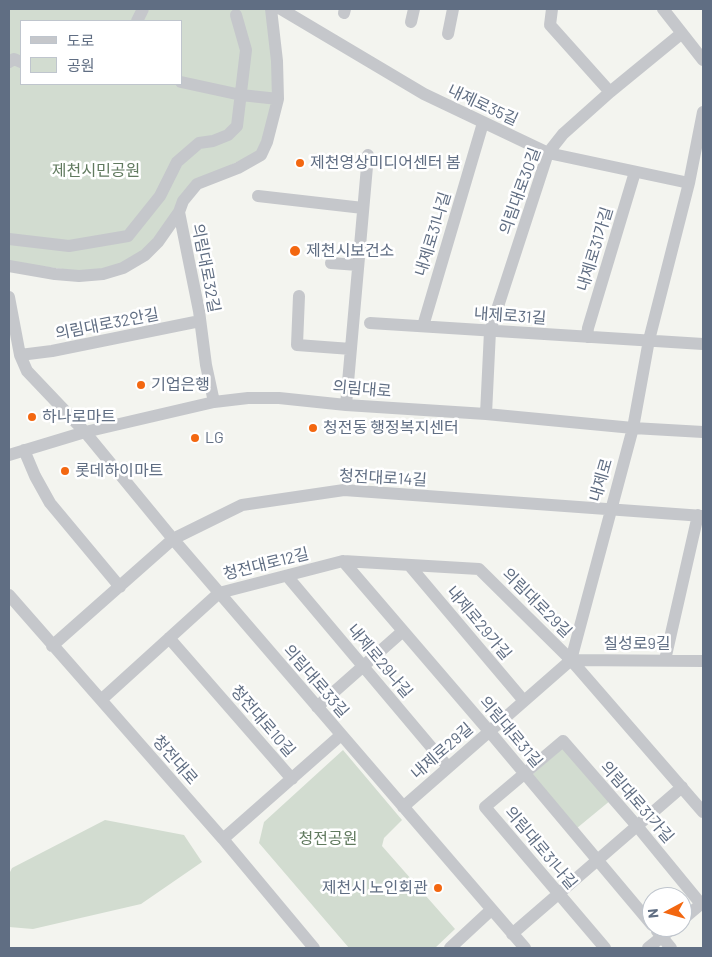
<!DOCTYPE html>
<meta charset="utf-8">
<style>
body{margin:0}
#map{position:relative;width:712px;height:957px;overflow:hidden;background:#f3f4ef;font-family:Barlow,"Noto Sans KR",sans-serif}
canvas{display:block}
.frame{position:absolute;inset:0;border:10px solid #606e83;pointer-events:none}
.legend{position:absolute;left:20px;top:20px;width:162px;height:65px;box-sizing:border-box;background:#fff;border:1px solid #bfc5cd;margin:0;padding:6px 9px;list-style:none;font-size:15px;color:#606e83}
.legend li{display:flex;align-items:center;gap:10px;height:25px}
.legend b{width:25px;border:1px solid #bfc5cd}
.north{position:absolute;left:642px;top:887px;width:50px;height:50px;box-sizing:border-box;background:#fff;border:1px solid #bfc5cd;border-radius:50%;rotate:264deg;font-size:14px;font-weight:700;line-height:20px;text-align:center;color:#606e83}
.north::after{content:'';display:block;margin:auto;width:18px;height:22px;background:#f36710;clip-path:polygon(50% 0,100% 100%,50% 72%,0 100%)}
</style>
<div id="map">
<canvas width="712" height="957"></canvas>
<div class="frame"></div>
<ul class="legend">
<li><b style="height:6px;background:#c5c7cb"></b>도로</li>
<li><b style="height:14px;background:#d2dcd0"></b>공원</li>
</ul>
<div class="north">N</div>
</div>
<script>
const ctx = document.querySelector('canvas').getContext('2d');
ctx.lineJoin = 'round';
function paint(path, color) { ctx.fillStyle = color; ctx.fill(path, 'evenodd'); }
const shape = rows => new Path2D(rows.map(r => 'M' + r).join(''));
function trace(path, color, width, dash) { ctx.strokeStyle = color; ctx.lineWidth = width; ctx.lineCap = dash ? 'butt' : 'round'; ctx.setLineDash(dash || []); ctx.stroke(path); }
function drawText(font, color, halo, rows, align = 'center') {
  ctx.font = font + ' Barlow,"Noto Sans KR",sans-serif'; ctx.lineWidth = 5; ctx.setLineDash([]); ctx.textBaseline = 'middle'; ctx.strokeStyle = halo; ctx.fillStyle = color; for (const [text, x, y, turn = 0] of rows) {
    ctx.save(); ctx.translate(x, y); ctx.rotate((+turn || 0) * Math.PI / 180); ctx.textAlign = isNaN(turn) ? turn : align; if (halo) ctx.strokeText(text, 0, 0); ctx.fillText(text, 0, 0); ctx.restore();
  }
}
paint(shape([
 [9,9,271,9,274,99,262,140,256,153,193,183,175,211,144,251,122,264,102,269,78,271,9,262],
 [21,21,181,21,181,84,21,84],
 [566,745,611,800,577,828,532,775],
 [343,750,402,820,384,838,382,846,455,929,435,948,349,948,259,843,264,822],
 [105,820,184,835,202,862,141,904,33,929,9,927,9,874,12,868]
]), '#d2dcd0');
trace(shape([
 [281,9,424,94,548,153,689,183],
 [552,9,550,25,610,92],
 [663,9,703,60],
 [344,13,345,9],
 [137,21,143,9],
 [411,22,414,9],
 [448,34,453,9],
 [9,62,14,59,21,62],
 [181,82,241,95,278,99],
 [703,112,689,183,649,340,633,428,571,660,703,812],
 [258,196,363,208],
 [9,239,69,246,128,236,160,196,177,162,199,143,213,141,228,135,237,126,246,50,236,15],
 [331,263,358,265],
 [9,266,55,274,79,276,103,274,123,268,145,255,158,242,179,212],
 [299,296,297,345,351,349],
 [9,297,20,355,27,371,85,432,173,539,525,948],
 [370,323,703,344],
 [423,326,483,123],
 [587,337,588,328,635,172],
 [20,355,52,351,200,321],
 [214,402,206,365,199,311,179,212,183,201,197,184,238,168,261,155,267,142,278,99,277,61,271,9],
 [346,405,368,155],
 [486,414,490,331,548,153,563,134,610,92,682,33],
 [24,450,35,476,50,503,120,587],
 [9,455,85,432,214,402,248,398,279,398,346,405,486,414,633,428,703,432],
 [343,561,489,731,652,925],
 [409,565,524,701],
 [287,576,448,767],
 [9,595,223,839,314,948],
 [169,638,292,779],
 [52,646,173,539,242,505,344,490,703,516],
 [571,660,703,661],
 [665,660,698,515],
 [101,700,219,593,343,561,479,569,571,660],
 [317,707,403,631],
 [403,807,571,660],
 [223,839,341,735],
 [657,931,671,948],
 [512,934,682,787],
 [450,948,491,910],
 [605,948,485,807,563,741,637,826,701,904,682,920],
 [648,948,674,927]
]), '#c5c7cb', 12);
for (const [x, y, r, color] of [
 [300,163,5,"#f36710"],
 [295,251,6,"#f36710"],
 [141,385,5,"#f36710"],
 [32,417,5,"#f36710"],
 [313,428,5,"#f36710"],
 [195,438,5,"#f36710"],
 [65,471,5,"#f36710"],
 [438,888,5,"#f36710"]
]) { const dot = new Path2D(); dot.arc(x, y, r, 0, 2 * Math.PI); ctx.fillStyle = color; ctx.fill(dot); trace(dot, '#fff', 2); }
drawText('16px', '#606e83', '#fff', [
 ["내제로35길",483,105,25],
 ["의림대로30길",520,191,-70],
 ["내제로31나길",433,234,-73],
 ["내제로31가길",595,249,-73],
 ["의림대로32길",206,268,79],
 ["내제로31길",510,316,4],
 ["의림대로32안길",107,324,-11],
 ["의림대로",362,389,5],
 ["청전대로14길",383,478,3],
 ["내제로",601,480,-74],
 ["청전대로12길",266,564,-14],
 ["의림대로29길",537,603,45],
 ["내제로29가길",479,623,50],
 ["칠성로9길",637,644],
 ["내제로29나길",380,661,50],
 ["의림대로33길",316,681,49],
 ["청전대로10길",263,721,49],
 ["의림대로31길",511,732,50],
 ["내제로29길",442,751,-41],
 ["청전대로",175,760,49],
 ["의림대로31가길",637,802,49],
 ["의림대로31나길",541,848,50]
]);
drawText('16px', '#606e83', '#fff', [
 ["제천영상미디어센터 봄",310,163],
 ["제천시보건소",306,251],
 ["기업은행",151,385],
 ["하나로마트",42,417],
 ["청전동 행정복지센터",323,428],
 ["LG",205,438],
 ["롯데하이마트",75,471],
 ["제천시 노인회관",428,888,"right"]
], 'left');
drawText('16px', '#617a5f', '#fff', [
 ["제천시민공원",96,171],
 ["청전공원",328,839]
]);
</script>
